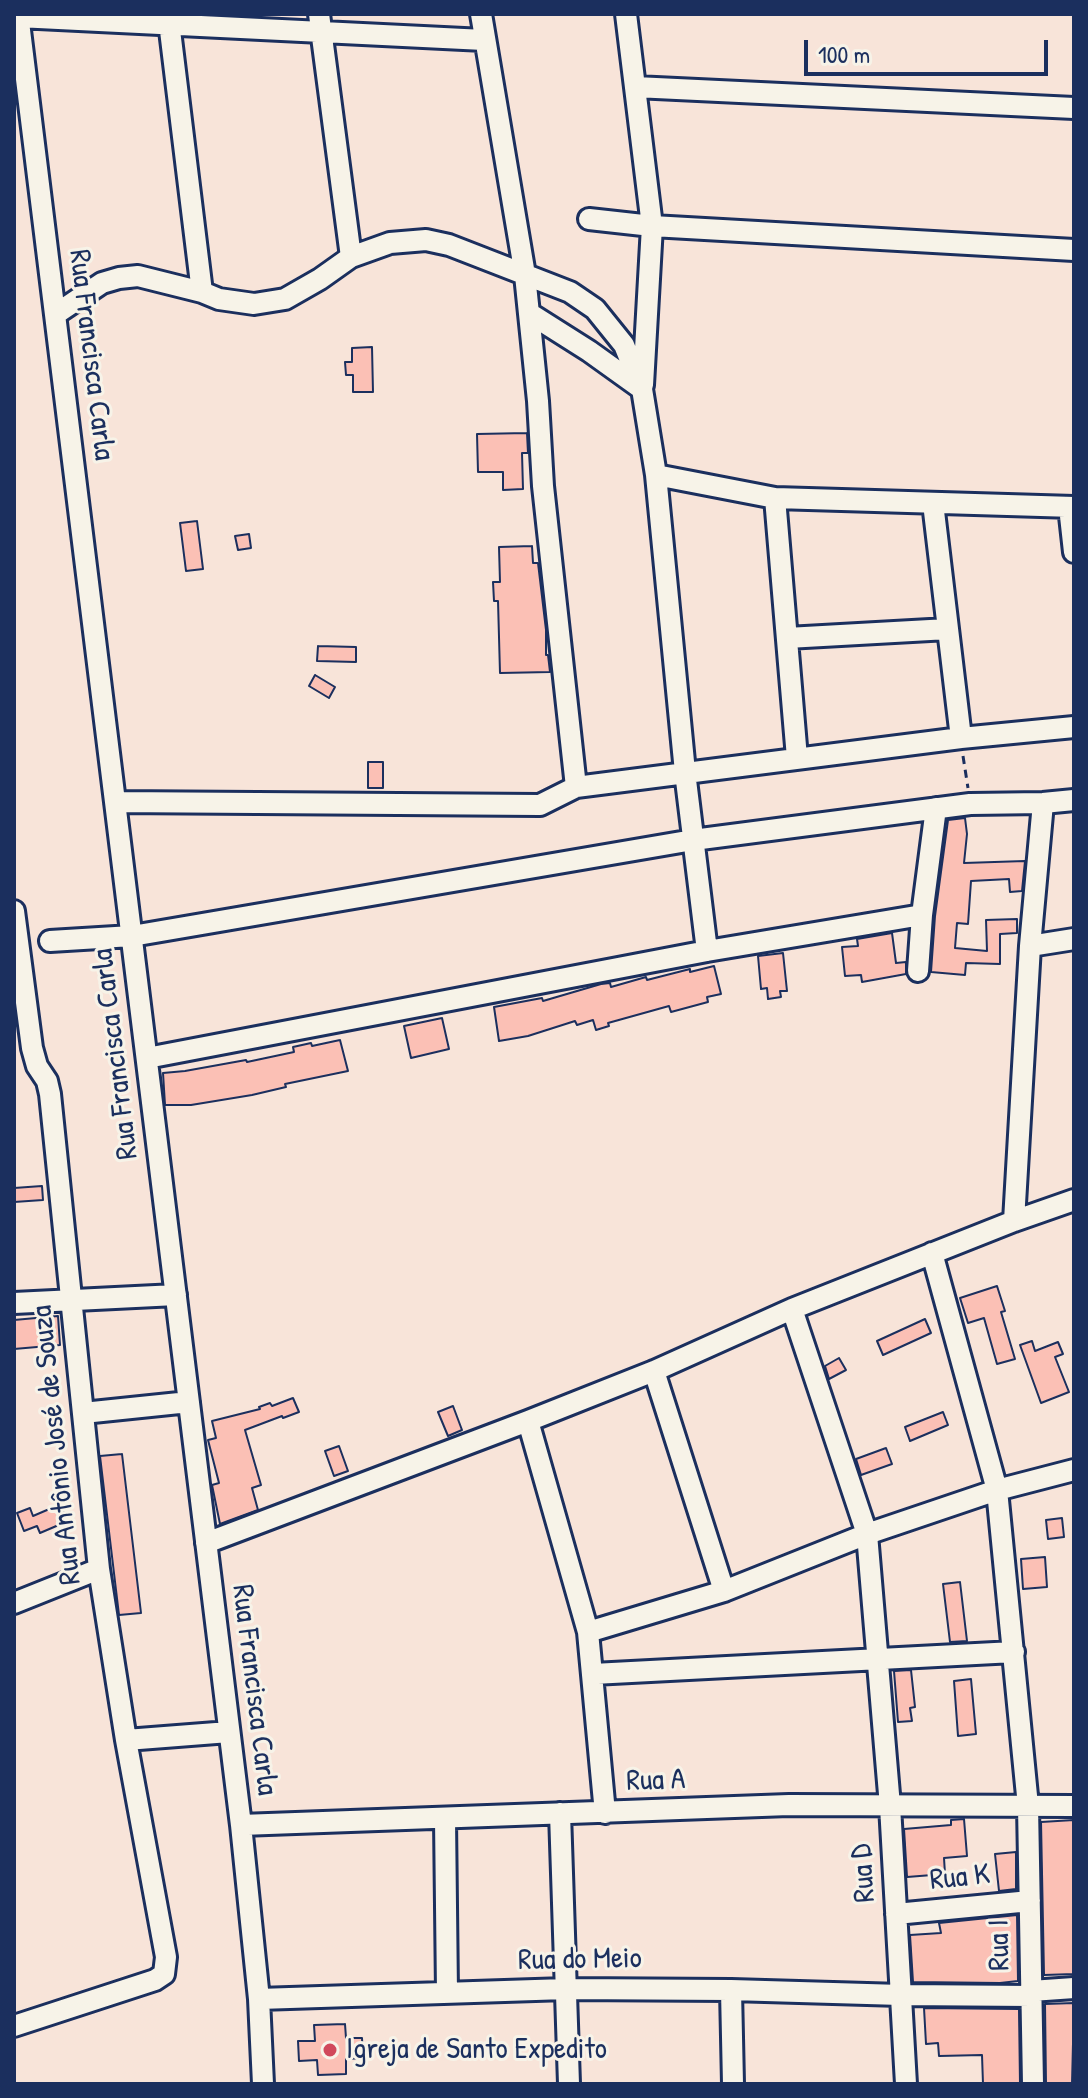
<!DOCTYPE html>
<meta charset="utf-8">
<style>
body{margin:0}
#map{position:relative;width:1088px;height:2098px;overflow:hidden;background:#f8e4d9;font-family:"Patrick Hand",sans-serif}
canvas{display:block}
.frame{position:absolute;inset:0;border:16px solid #1b2f5e;pointer-events:none}
.scale{position:absolute;left:804px;top:40px;width:244px;height:36px;box-sizing:border-box;border:4px solid #1b2f5e;border-top:0;padding-left:10px;font-size:24px;line-height:28px;white-space:nowrap;color:#1b2f5e;-webkit-text-stroke:6px #f7f3e8;paint-order:stroke}
</style>
<div id="map">
<canvas width="1088" height="2098"></canvas>
<div class="frame"></div>
<div class="scale">100 m</div>
</div>
<script>
const ctx = document.querySelector('canvas').getContext('2d');
ctx.lineJoin = 'round';
function paint(path, color) { ctx.fillStyle = color; ctx.fill(path, 'evenodd'); }
const shape = rows => new Path2D(rows.map(r => 'M' + r).join(''));
function trace(path, color, width, dash) { ctx.strokeStyle = color; ctx.lineWidth = width; ctx.lineCap = dash ? 'butt' : 'round'; ctx.setLineDash(dash || []); ctx.stroke(path); }
function drawText(font, color, halo, rows, align = 'center') {
  ctx.font = font + ' "Patrick Hand",sans-serif'; ctx.lineWidth = 6; ctx.setLineDash([]); ctx.textBaseline = 'middle'; ctx.strokeStyle = halo; ctx.fillStyle = color; for (const [text, x, y, turn = 0] of rows) {
    ctx.save(); ctx.translate(x, y); ctx.rotate((+turn || 0) * Math.PI / 180); ctx.textAlign = isNaN(turn) ? turn : align; if (halo) ctx.strokeText(text, 0, 0); ctx.fillText(text, 0, 0); ctx.restore();
  }
}
const building = shape([
 [372,347,373,392,353,392,353,375,346,375,345,362,352,362,352,348,372,347],
 [527,433,528,453,522,453,523,489,503,490,503,472,478,472,477,434,527,433],
 [197,521,203,569,186,571,180,523,197,521],
 [249,534,251,548,238,550,235,536,249,534],
 [532,546,533,563,538,563,546,630,546,655,548,655,550,672,500,673,498,601,494,601,493,582,500,582,499,547,532,546],
 [318,646,356,647,356,662,317,661,318,646],
 [315,675,335,687,329,698,309,686,315,675],
 [368,762,383,762,383,788,368,788,368,762],
 [965,818,967,834,964,863,1025,861,1022,891,1010,892,1009,879,971,881,968,924,957,923,955,948,987,951,986,920,1017,919,1017,933,1000,934,1000,964,966,963,965,975,931,972,935,916,948,820,965,818],
 [892,933,896,963,906,962,906,974,862,982,861,975,845,976,842,947,858,946,857,939,892,933],
 [783,953,787,991,780,991,781,997,768,999,767,988,761,989,758,956,783,953],
 [714,966,721,994,707,997,708,1002,671,1012,669,1006,608,1023,609,1026,596,1030,593,1020,577,1025,575,1021,528,1036,499,1041,494,1007,542,998,543,1001,601,984,610,983,611,987,646,977,647,980,690,969,690,972,714,966],
 [442,1018,449,1049,411,1058,404,1026,442,1018],
 [340,1040,348,1071,285,1084,286,1087,252,1095,191,1105,165,1105,163,1073,185,1071,246,1060,247,1062,294,1052,293,1047,311,1043,312,1046,340,1040],
 [42,1186,43,1200,14,1202,14,1188,42,1186],
 [997,1286,1005,1311,1001,1312,1015,1359,997,1364,984,1318,968,1323,960,1298,997,1286],
 [58,1316,60,1345,14,1349,14,1320,58,1316],
 [925,1319,931,1333,883,1355,877,1341,925,1319],
 [1032,1341,1035,1351,1058,1342,1063,1354,1055,1357,1069,1392,1041,1403,1020,1345,1032,1341],
 [839,1358,846,1370,829,1379,825,1366,839,1358],
 [293,1398,299,1412,283,1418,282,1416,245,1430,261,1485,252,1488,258,1510,220,1524,212,1485,219,1483,208,1440,216,1438,212,1421,260,1409,259,1407,270,1403,272,1406,293,1398],
 [453,1406,462,1430,448,1436,438,1412,453,1406],
 [943,1412,948,1425,910,1441,905,1427,943,1412],
 [339,1446,348,1471,334,1476,325,1451,339,1446],
 [886,1448,892,1464,861,1475,856,1459,886,1448],
 [122,1454,141,1613,119,1615,100,1456,122,1454],
 [61,1504,68,1521,40,1533,37,1526,24,1531,17,1513,30,1508,33,1516,61,1504],
 [1062,1518,1064,1537,1048,1539,1046,1520,1062,1518],
 [1045,1557,1047,1587,1023,1589,1021,1559,1045,1557],
 [960,1582,967,1641,950,1642,943,1584,960,1582],
 [911,1670,915,1707,910,1708,912,1721,898,1722,894,1671,911,1670],
 [971,1679,976,1734,958,1736,954,1681,971,1679],
 [964,1819,967,1856,944,1858,945,1874,907,1877,904,1829,951,1825,951,1820,964,1819],
 [1074,1820,1074,1974,1044,1975,1041,1822,1074,1820],
 [1016,1852,1016,1889,999,1891,995,1854,1016,1852],
 [1017,1915,1018,1981,1000,1983,913,1982,910,1935,941,1933,939,1923,1017,1915],
 [1074,2003,1072,2084,1046,2084,1045,2004,1074,2003],
 [924,2008,1019,2009,1020,2084,983,2084,982,2055,939,2056,938,2043,926,2044,924,2008],
 [345,2024,346,2038,362,2038,363,2058,346,2059,346,2074,318,2075,317,2060,299,2061,298,2041,315,2041,314,2025,345,2024]
]);
paint(building, '#fbc0b5');
trace(building, '#1b2f5e', 2);
const minor = shape([
 [18,14,241,1825,259,1999,263,2084],
 [168,14,202,292],
 [319,14,351,257],
 [481,14,525,275,538,401,543,486,576,787],
 [626,14,652,226,643,385],
 [18,17,484,40],
 [635,87,1074,108],
 [589,219,652,226,1074,250],
 [529,313,589,351,642,389],
 [56,314,102,283,119,278,138,276,202,292,219,299,254,304,285,299,320,279,351,257,390,243,426,240,449,245,570,292,595,309,624,345,642,389,656,475,685,772,707,951],
 [656,475,775,498,1074,507],
 [775,498,797,758],
 [933,503,961,738],
 [1069,507,1074,552],
 [787,638,948,629],
 [115,802,540,805,576,787,961,738,1074,727],
 [14,911,32,1048,37,1066,47,1081,50,1094,99,1569,126,1740,166,1957,164,1974,155,1980,14,2026],
 [50,941,132,936,693,840,970,804,1043,803,1074,800],
 [1030,946,1074,939],
 [918,971,922,915,936,808],
 [147,1058,707,951,922,915],
 [1014,1221,1030,946,1043,803],
 [932,1253,997,1490,1028,1806,1033,2084],
 [14,1303,176,1295],
 [792,1309,867,1534,890,1806,906,2084],
 [654,1371,724,1591],
 [83,1413,189,1402],
 [528,1421,588,1632,605,1813],
 [206,1543,528,1421,654,1371,792,1309,1014,1221,1074,1200],
 [14,1603,99,1569],
 [588,1632,724,1591,867,1534,997,1490,1074,1470],
 [593,1674,1014,1652],
 [126,1740,229,1732],
 [560,1813,569,2084],
 [445,1819,447,1993],
 [241,1825,789,1805,1074,1806],
 [896,1914,1030,1901],
 [731,1990,733,2084],
 [1031,1991,1074,1988],
 [259,1999,566,1989,731,1990,901,1995,1032,1996]
]);
trace(minor, '#1b2f5e', 26);
trace(shape([
 [963,756,968,788]
]), '#1b2f5e', 3, [8, 6]);
trace(minor, '#f7f3e8', 20);
for (const [x, y, r, color] of [
 [330,2050,8,"#d1495b"]
]) { const dot = new Path2D(); dot.arc(x, y, r, 0, 2 * Math.PI); ctx.fillStyle = color; ctx.fill(dot); trace(dot, '#f7f3e8', 3); }
drawText('30px', '#1b2f5e', '#f7f3e8', [
 ["Rua Francisca Carla",91,355,83],
 ["Rua Francisca Carla",116,1054,-97],
 ["Rua Antônio José de Souza",57,1445,-96],
 ["Rua Francisca Carla",254,1690,83],
 ["Rua A",656,1781,-2],
 ["Rua D",864,1873,-94],
 ["Rua K",960,1878,-6],
 ["Rua I",1000,1945,-91],
 ["Rua do Meio",580,1960,-1]
]);
drawText('30px', '#1b2f5e', '#f7f3e8', [
 ["Igreja de Santo Expedito",346,2050]
], 'left');
</script>
